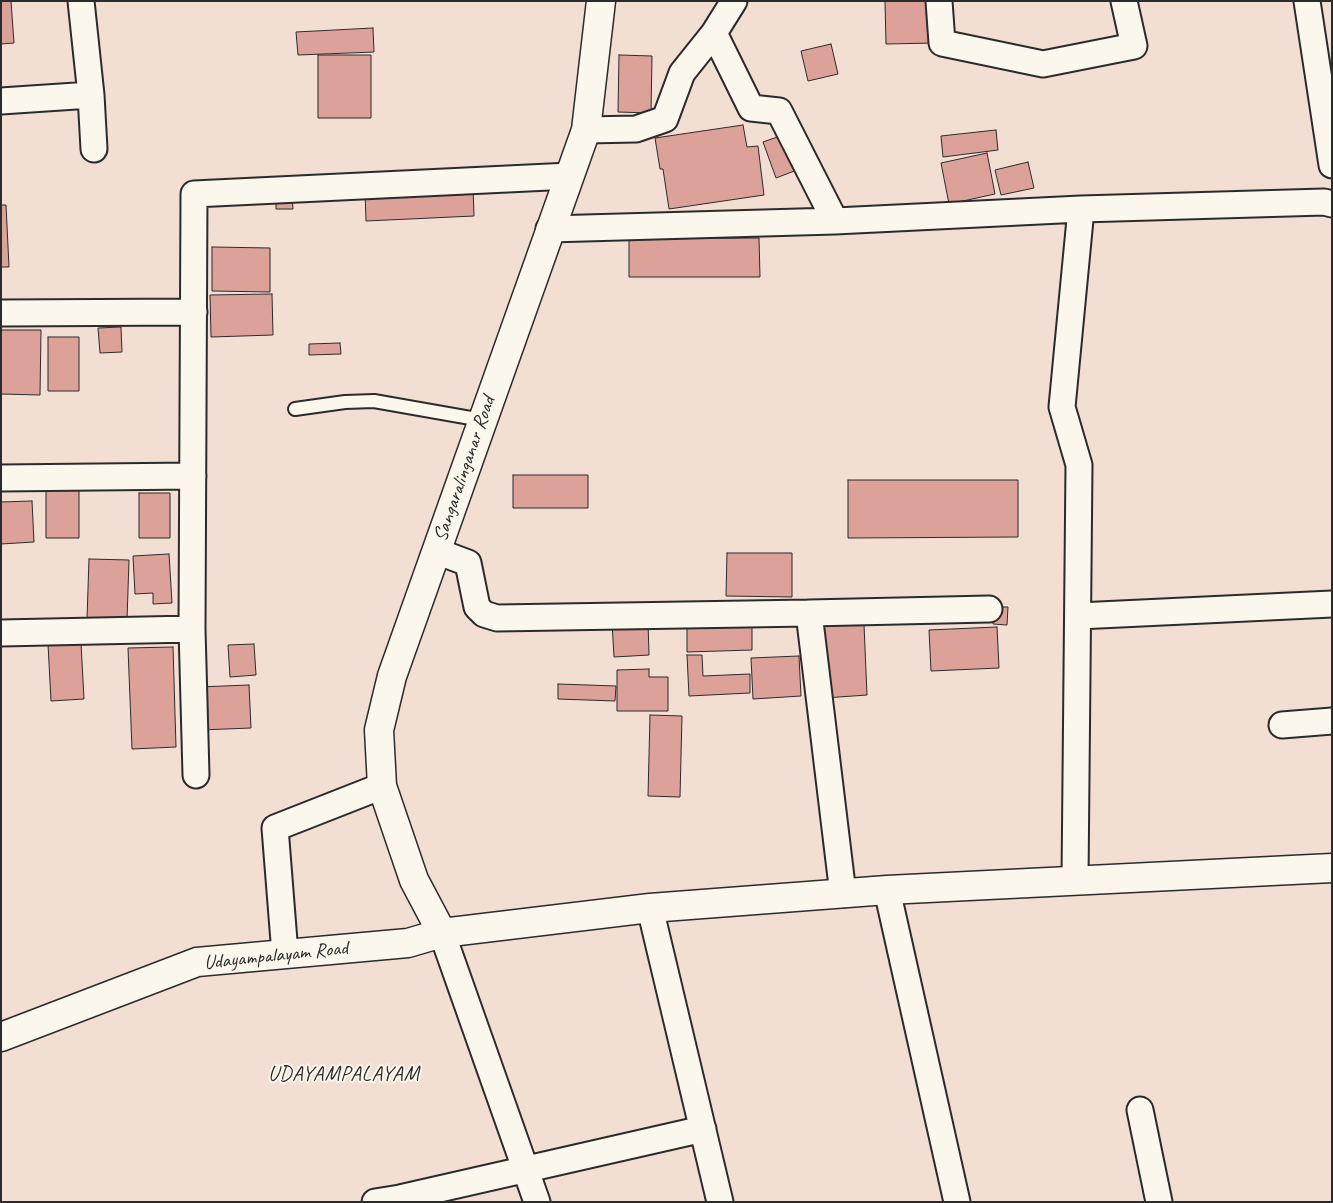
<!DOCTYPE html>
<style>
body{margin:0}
#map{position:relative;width:1333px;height:1203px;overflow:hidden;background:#f2ded3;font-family:Caveat,sans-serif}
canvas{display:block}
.frame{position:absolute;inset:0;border:2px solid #2b2b2b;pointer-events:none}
</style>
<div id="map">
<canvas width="1333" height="1203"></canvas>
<div class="frame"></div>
</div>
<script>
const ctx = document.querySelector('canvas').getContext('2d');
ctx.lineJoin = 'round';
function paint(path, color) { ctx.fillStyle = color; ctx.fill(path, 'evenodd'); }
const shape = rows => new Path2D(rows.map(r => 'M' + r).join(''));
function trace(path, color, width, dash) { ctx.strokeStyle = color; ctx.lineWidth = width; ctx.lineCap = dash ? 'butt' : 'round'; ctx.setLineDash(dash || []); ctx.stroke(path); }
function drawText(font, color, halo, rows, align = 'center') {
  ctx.font = font + ' Caveat,sans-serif'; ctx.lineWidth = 4; ctx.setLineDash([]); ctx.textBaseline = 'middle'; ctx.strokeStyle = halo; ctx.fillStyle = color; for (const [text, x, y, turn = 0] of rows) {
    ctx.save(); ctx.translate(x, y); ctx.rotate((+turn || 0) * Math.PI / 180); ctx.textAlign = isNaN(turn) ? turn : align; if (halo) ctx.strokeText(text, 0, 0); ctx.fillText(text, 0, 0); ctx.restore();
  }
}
const building = shape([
 [1,1,11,1,14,43,1,44,1,1],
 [885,1,933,1,935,43,886,44,885,1],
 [373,28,374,52,298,55,296,32,373,28],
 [831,44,838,74,808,81,801,51,831,44],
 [318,55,371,55,371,118,318,118,318,55],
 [619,55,652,56,651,113,618,112,619,55],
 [743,125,747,147,758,146,764,195,669,209,663,169,660,169,655,138,743,125],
 [996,130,998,150,943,157,941,136,996,130],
 [783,135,797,170,776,178,763,142,783,135],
 [987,153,995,194,949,204,941,163,987,153],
 [1028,162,1034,188,1001,195,995,170,1028,162],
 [473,186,474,216,366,221,365,191,473,186],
 [292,197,293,209,276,209,276,198,292,197],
 [1,205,6,205,9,267,1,267,1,205],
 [759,238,760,277,629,277,629,239,759,238],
 [212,247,270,248,270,292,212,291,212,247],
 [272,294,273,335,211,337,210,295,272,294],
 [121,327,122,352,100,353,98,328,121,327],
 [1,330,41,330,40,395,1,394,1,330],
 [48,337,79,337,79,391,48,391,48,337],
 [340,343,341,354,309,355,309,344,340,343],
 [513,475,588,475,588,508,513,508,513,475],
 [848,480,1018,480,1018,537,848,538,848,480],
 [46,486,79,486,79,538,46,538,46,486],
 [139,493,170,493,170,538,139,538,139,493],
 [32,501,34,542,1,544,1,502,32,501],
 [727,553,792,553,792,597,726,596,727,553],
 [169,554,172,603,153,604,153,593,135,594,133,556,169,554],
 [89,559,129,560,127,620,87,619,89,559],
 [993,607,1008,607,1007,625,993,624,993,607],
 [648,621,649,655,614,657,612,623,648,621],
 [752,622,752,650,687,652,687,624,752,622],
 [864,624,867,695,825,698,821,626,864,624],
 [997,627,999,668,931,671,929,630,997,627],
 [81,643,84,699,51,701,48,644,81,643],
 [254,644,256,675,230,677,228,645,254,644],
 [173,647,176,747,132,749,128,648,173,647],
 [687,655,702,655,703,676,750,674,750,693,689,696,687,655],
 [799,656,801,696,753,699,751,658,799,656],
 [649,669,649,677,668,677,668,711,617,711,617,670,649,669],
 [558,684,616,686,615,701,558,699,558,684],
 [249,685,251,728,200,730,198,687,249,685],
 [650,715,682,716,680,797,648,796,650,715]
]);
paint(building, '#dca299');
trace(building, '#2b2b2b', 1);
const lane = shape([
 [295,409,345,402,374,401,482,420]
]);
const street = shape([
 [81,1,91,95,94,149],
 [939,1,942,43,1043,64,1134,46,1124,1],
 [1307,1,1332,165],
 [714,33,751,108,779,111,835,221],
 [1,101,91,95],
 [586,130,636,129,665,119,682,73,714,33,734,1],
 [549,229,835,221,1081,209,1324,202,1332,204],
 [1,313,194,312],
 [1,478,193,476],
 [436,551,468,563,477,607,484,614,497,618,809,613,843,894],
 [809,613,989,609],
 [1078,616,1332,604],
 [192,629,196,775],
 [1,633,192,629,194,194,570,176],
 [1282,725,1332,721],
 [1075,880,1079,465,1062,407,1081,209],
 [887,890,957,1202],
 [650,908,720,1202],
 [442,933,537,1202],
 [285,954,275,828,382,786],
 [1140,1110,1159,1202],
 [375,1202,400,1198,703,1129]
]);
const secondary = shape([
 [442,933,414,880,382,786,379,730,392,676,586,130,601,1],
 [1,1037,197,962,408,943,442,933,650,908,887,890,1332,868]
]);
trace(lane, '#2b2b2b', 16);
trace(street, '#2b2b2b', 29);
trace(secondary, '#2b2b2b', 31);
trace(lane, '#fbf7ec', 12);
trace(street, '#fbf7ec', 25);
trace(secondary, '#fbf7ec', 28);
drawText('20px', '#2b2b2b', '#fbf7ec', [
 ["Sangaralinganar Road",465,469,-71],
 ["Udayampalayam Road",276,956,-6]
]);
ctx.letterSpacing = '1px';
drawText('21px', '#2b2b2b', '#fbf7ec', [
 ["UDAYAMPALAYAM",344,1074]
]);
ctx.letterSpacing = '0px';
</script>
